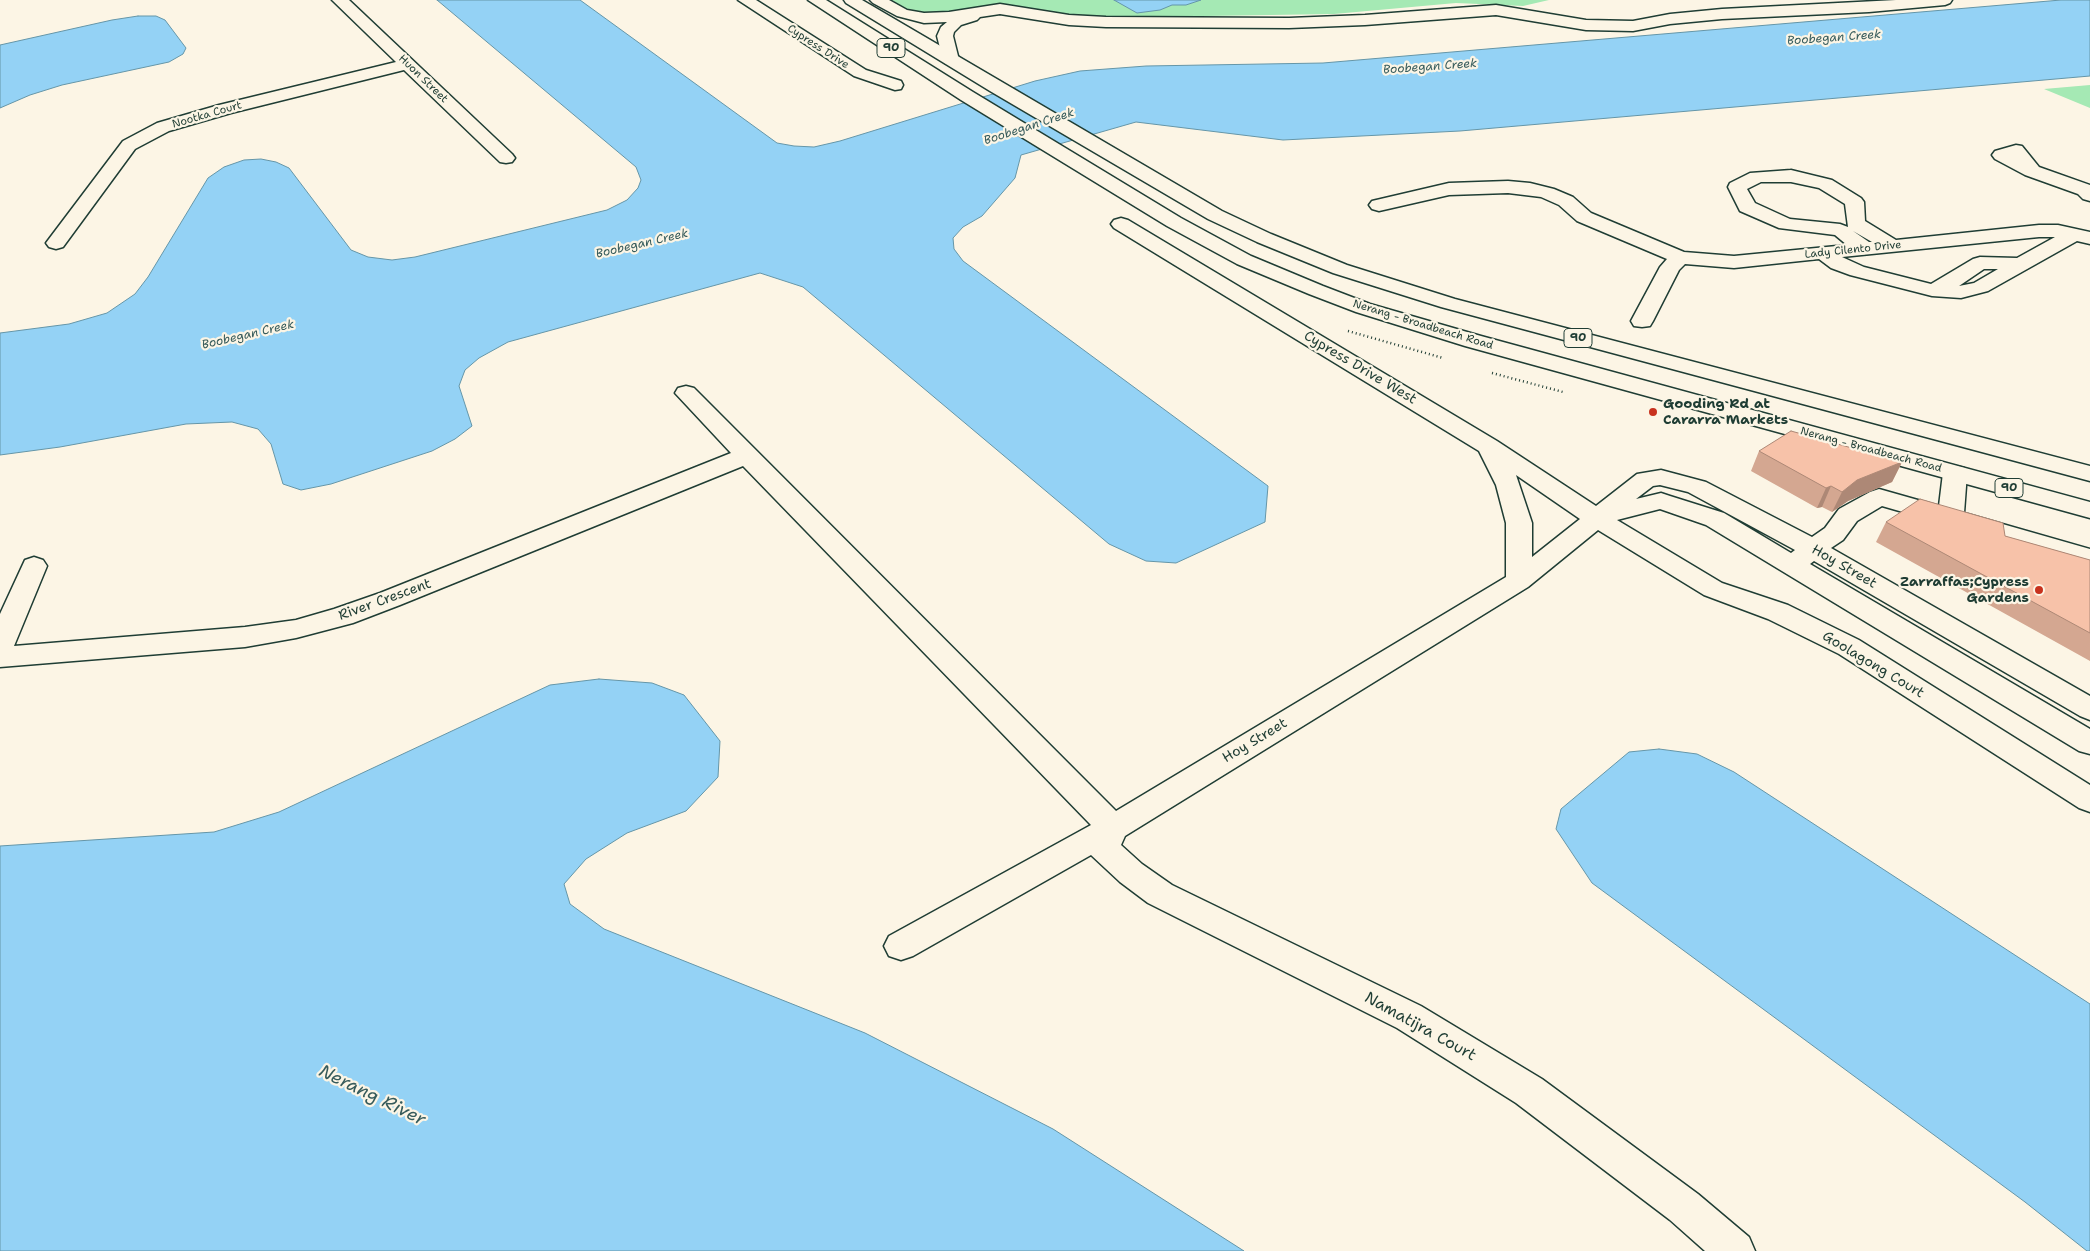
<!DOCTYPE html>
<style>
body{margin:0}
canvas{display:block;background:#fcf5e5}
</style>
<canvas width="2090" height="1251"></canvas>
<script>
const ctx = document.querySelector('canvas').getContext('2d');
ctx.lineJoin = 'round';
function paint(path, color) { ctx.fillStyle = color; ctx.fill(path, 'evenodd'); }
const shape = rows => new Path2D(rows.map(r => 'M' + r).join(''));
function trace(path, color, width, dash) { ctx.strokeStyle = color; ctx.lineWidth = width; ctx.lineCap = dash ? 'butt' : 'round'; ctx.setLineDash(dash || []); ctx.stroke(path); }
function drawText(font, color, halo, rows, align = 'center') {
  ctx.font = font + ' "Shantell Sans",sans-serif'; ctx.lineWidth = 4.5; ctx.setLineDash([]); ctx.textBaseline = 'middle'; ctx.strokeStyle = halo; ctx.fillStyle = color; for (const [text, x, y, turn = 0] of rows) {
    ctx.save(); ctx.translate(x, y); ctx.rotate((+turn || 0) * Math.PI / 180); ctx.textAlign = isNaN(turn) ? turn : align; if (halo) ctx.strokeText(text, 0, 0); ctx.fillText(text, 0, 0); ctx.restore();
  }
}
paint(shape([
 [888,0,1549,0,1523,6,1456,3,1334,14,1144,17,1063,16,1025,8,922,16,905,10],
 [2090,85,2090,108,2044,89]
]), '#a5e9b4');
const water = shape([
 [437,0,580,0,777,143,794,146,814,147,840,141,1035,81,1080,71,1146,66,1323,63,2061,0,2090,0,2090,76,1460,131,1283,140,1136,122,1021,155,1015,178,982,216,963,227,953,238,954,249,963,261,1268,486,1265,522,1176,563,1146,561,1109,544,803,287,760,273,508,342,479,358,465,370,459,386,472,426,455,439,432,451,331,484,301,490,283,484,271,444,258,429,232,422,186,424,60,447,0,455,0,333,69,324,107,313,135,294,148,277,208,178,224,167,244,160,261,159,276,162,289,168,351,250,368,257,392,260,415,257,607,210,627,200,638,188,641,180,636,167,437,0],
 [1114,0,1201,0,1186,5,1172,5,1160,10,1137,13,1114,0],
 [138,16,156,16,165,20,186,48,183,54,169,62,62,85,30,95,0,108,0,45,112,20,138,16],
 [599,679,652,683,684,695,720,741,718,777,686,811,627,833,586,859,564,884,570,904,604,929,865,1033,1053,1129,1244,1251,0,1251,0,846,214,832,279,812,550,685,599,679],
 [1659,749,1697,754,1734,772,2090,1004,2090,1251,2087,1251,2025,1202,1592,883,1556,829,1561,809,1629,752,1659,749]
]);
paint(water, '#94d2f5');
trace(water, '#6596a8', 1);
const minor = shape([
 [332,0,349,0,512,154,515,158,512,162,506,163,500,162,404,70,231,113,169,131,135,149,63,247,56,249,49,247,46,243,49,239,123,141,157,123,219,105,396,62,332,0],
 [738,0,756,0,866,70,901,81,903,85,901,89,895,90,854,76,738,0],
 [870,0,889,0,907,10,924,13,949,12,1000,4,1069,15,1106,17,1289,18,1365,15,1496,5,1586,20,1633,21,1670,14,1722,9,1896,0,1952,0,1950,3,1945,5,1869,12,1722,19,1670,24,1633,31,1586,30,1496,15,1365,25,1289,28,1106,27,1069,25,1000,14,980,17,977,20,961,25,954,32,953,36,959,60,957,63,951,65,945,63,943,60,937,36,941,27,947,22,924,23,897,16,873,3,870,0],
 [2016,145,2022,146,2039,167,2090,185,2090,201,2083,199,2078,194,2025,175,1995,159,1992,155,1995,151,2016,145],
 [1791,170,1832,180,1861,198,1864,202,1865,221,1896,240,2039,225,2058,225,2090,232,2090,244,2077,241,1988,291,1961,298,1932,296,1850,275,1831,268,1819,259,1734,268,1685,264,1679,270,1653,321,1650,326,1642,327,1634,326,1631,321,1660,267,1667,259,1577,221,1559,205,1541,197,1508,193,1449,195,1379,211,1372,209,1369,205,1372,201,1449,183,1508,181,1530,183,1554,189,1573,197,1591,213,1684,252,1734,256,1847,245,1835,235,1779,228,1740,211,1728,187,1730,183,1750,173,1791,170],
 [1761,182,1791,182,1819,188,1845,204,1848,227,1840,224,1790,219,1755,203,1747,189,1761,182],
 [1853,231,1872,242,1869,242,1853,231],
 [2039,237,2055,237,2017,258,1980,257,1973,259,1931,284,1864,267,1842,257,2039,237],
 [1984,269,1998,269,1974,283,1959,286,1984,269],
 [1121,218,1128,220,1497,441,1596,506,1637,474,1661,470,1706,482,1812,537,1825,528,1839,509,1870,492,1879,489,1939,506,1943,473,1946,468,1955,466,1964,468,1967,473,1964,513,2090,549,2090,566,1882,506,1857,521,1843,540,1831,548,2090,696,2090,720,2080,716,1814,561,1810,564,2090,729,2090,754,2079,751,1706,525,1660,509,1617,520,1722,583,1788,605,1859,640,2090,785,2090,812,2079,808,1839,654,1768,619,1704,595,1598,530,1528,587,1125,836,1121,845,1142,864,1172,885,1421,1006,1542,1079,1698,1194,1749,1237,1755,1251,1705,1251,1670,1220,1516,1103,1397,1028,1148,903,1120,882,1091,855,913,956,901,960,889,956,884,946,889,936,1091,825,743,466,400,605,353,623,296,638,245,647,0,667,0,614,25,560,34,557,43,560,47,566,14,646,245,627,296,620,334,609,380,593,731,453,675,393,678,388,686,386,694,388,1116,811,1506,577,1506,523,1496,485,1479,451,1114,228,1111,224,1114,220,1121,218],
 [1516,475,1580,519,1532,557,1532,523,1516,475],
 [1660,485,1688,492,1795,550,1791,553,1724,513,1670,496,1661,493,1636,499,1653,486,1660,485]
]);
const major = shape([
 [808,0,826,0,973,92,1181,218,1251,256,1323,286,1370,304,1481,336,2090,502,2090,518,1465,346,1356,312,1309,294,1237,264,1167,226,961,100,808,0],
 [844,0,862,0,1222,211,1271,234,1347,265,1455,299,2090,466,2090,481,1441,307,1333,273,1257,242,1208,219,990,91,846,3,844,0]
]);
trace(minor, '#1f3d34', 3);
trace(major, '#1f3d34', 3);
trace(shape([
 [1348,331,1443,358],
 [1492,373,1563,392]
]), '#1f3d34', 2.5, [1, 3]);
paint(minor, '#fcf5e5');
paint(major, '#fcf5e5');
paint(shape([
 [1759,451,1902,462,1892,482,1848,501,1832,512,1822,507,1817,508,1751,471],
 [1886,522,2005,536,2090,560,2090,661,1876,542]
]), '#d4a791');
paint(shape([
 [1902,462,1892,482,1848,501,1832,512,1842,492,1857,480],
 [1831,486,1822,507,1817,508,1826,488]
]), '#ad8876');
const building = shape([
 [1791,431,1902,462,1857,480,1842,492,1831,486,1826,488,1759,451,1791,431],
 [1920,499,2003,523,2005,536,2090,560,2090,633,1886,522,1920,499]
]);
paint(building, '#f7c2a9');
trace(building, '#ad8876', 1);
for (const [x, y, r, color] of [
 [1653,412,5,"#c8321e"],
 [2039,590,5,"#c8321e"]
]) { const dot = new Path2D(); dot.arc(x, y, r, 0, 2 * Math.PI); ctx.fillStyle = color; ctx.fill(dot); trace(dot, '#fcf5e5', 2); }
drawText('11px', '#1f3d34', '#fcf5e5', [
 ["Cypress Drive",818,47,33],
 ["Huon Street",423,79,44],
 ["Nootka Court",207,115,-16],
 ["Lady Cilento Drive",1853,250,-6],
 ["Nerang - Broadbeach Road",1423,325,17],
 ["Nerang - Broadbeach Road",1871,450,15]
]);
drawText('italic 12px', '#365b5b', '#fcf5e5', [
 ["Boobegan Creek",1834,38,-4],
 ["Boobegan Creek",1430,67,-4],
 ["Boobegan Creek",1029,127,-18],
 ["Boobegan Creek",642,244,-13],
 ["Boobegan Creek",248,335,-13]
]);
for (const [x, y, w] of [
 [891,48,28],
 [1578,338,28],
 [2009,488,28]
]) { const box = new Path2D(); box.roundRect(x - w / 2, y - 9.5, w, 19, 4); ctx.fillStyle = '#fcf5e5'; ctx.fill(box); trace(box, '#1f3d34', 1); }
drawText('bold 12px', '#1f3d34', null, [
 ["90",891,48],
 ["90",1578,338],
 ["90",2009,488]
]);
drawText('14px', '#1f3d34', '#fcf5e5', [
 ["Cypress Drive West",1360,368,31],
 ["Hoy Street",1844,567,30],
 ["River Crescent",385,600,-20],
 ["Goolagong Court",1873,665,31],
 ["Hoy Street",1255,741,-31]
]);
drawText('bold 14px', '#1f3d34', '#fcf5e5', [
 ["Gooding Rd at",1663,404],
 ["Cararra Markets",1663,420],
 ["Zarraffas;Cypress",2029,582,"right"],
 ["Gardens",2029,598,"right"]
], 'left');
drawText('16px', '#1f3d34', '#fcf5e5', [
 ["Namatijra Court",1420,1027,29]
]);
drawText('italic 18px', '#365b5b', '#fcf5e5', [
 ["Nerang River",372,1096,26]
]);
</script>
